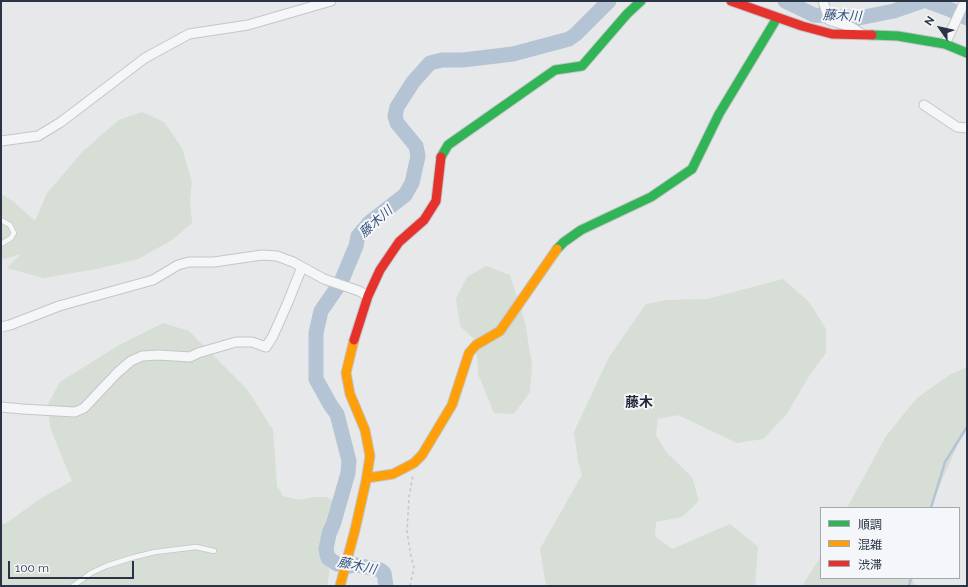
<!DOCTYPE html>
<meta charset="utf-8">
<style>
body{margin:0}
#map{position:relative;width:968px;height:587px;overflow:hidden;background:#e6e8ea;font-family:Raleway,"Noto Sans JP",sans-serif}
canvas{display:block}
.frame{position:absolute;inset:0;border:2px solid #2b3445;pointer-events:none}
.legend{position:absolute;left:820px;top:507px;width:140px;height:72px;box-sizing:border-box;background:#f4f6f9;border:1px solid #a4a8b1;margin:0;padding:5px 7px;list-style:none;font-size:12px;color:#2b3445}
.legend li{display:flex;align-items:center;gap:8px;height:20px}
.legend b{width:20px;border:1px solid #a4a8b1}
.north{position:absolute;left:920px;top:8px;width:40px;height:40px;-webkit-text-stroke:3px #f4f6f9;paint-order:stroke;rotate:304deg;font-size:11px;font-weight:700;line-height:16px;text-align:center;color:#2b3445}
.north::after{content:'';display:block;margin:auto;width:14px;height:18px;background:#2b3445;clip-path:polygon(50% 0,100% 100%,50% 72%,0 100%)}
.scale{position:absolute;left:8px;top:561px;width:126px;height:18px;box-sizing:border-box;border:2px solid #2b3445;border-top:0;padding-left:5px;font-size:12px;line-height:14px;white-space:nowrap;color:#2b3445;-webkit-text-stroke:3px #f4f6f9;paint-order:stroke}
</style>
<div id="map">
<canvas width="968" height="587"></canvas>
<div class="frame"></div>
<ul class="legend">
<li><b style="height:5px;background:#30b455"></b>順調</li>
<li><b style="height:5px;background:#ff9f0a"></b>混雑</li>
<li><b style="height:5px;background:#e5322d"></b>渋滞</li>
</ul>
<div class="north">N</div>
<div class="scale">100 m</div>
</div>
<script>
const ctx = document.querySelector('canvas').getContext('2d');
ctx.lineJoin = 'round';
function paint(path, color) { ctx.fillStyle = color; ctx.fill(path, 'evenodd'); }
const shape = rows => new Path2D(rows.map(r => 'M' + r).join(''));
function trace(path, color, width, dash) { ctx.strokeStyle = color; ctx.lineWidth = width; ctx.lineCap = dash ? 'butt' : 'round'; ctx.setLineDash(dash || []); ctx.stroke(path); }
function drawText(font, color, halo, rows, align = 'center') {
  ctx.font = font + ' Raleway,"Noto Sans JP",sans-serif'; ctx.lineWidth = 4; ctx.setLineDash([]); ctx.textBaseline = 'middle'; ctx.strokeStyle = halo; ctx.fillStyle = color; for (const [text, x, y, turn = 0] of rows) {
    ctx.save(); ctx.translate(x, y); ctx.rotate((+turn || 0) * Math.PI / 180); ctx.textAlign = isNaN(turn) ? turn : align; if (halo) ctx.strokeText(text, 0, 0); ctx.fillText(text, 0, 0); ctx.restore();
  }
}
paint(shape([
 [142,112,164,122,182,148,192,182,190,201,192,223,172,240,138,259,97,269,43,278,7,268,21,254,1,260,1,194,14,202,35,221,47,193,83,151,119,120],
 [486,266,510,275,525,322,532,365,530,392,514,414,494,413,478,374,476,341,460,326,456,299,467,277],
 [783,279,809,302,826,329,826,353,811,373,786,415,763,439,737,443,678,415,658,419,656,435,667,453,692,477,699,501,682,517,656,522,655,536,672,549,730,524,758,547,755,586,546,586,540,549,582,475,578,462,574,432,609,357,646,304,667,300,707,299],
 [163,323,189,331,247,389,273,430,277,486,283,496,299,500,313,497,326,497,336,502,334,543,327,586,1,586,1,523,5,524,40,499,72,481,51,430,47,406,60,382,119,345],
 [967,367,967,427,961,437,930,508,847,508,886,436,917,398,951,374],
 [821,556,821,578,912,578,915,586,802,586]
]), '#d6ded6');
trace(shape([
 [931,508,945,462,967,427],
 [909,586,911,578]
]), '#b4c4d5', 2.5);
trace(shape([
 [785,1,814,15,859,18,894,11,923,1],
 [927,1,951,10,967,18],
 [386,586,384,573,380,570,357,565,349,566,337,564,328,558,326,549,329,534,334,522,348,473,349,461,337,414,331,406,316,379,316,333,321,311,341,282,356,246,358,236,369,223,405,195,412,183,418,156,416,146,397,123,395,116,397,107,413,82,430,63,442,60,463,60,513,54,569,39,576,34,609,1]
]), '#b4c4d5', 15);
const lane = shape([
 [1,220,10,225,14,233,11,238,1,244],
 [73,586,91,573,106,566,131,558,155,552,196,547,214,551]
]);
const street = shape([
 [823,1,829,20,851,27,862,34],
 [945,44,965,1],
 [924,105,957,127,967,128],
 [1,141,38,136,61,122,145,58,189,34,248,25,331,1],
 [1,327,10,325,59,306,153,280,178,265,189,262,214,262,262,255,277,256,293,262,324,279,359,291,368,296],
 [1,407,22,409,75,412,84,408,118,372,131,361,142,356,159,355,190,357,198,353,236,342,252,342,266,347,273,336,288,302,302,267]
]);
const fast = shape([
 [872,35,898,36,945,44,967,53],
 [441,157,448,145,555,70,582,66,627,14,641,1],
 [557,249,564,242,581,230,651,197,692,169,719,114,777,18]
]);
const slow = shape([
 [367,478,393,474,414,463,422,455,452,405,469,353,476,345,500,331,557,249],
 [340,586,355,530,366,481,370,456,365,430,350,394,346,373,354,340]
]);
const jam = shape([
 [731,1,802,26,832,34,872,35],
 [354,340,368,296,380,270,399,242,424,220,436,201,441,157]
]);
trace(lane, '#c4c6c8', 6);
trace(street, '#c4c6c8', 11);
trace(fast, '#c4c6c8', 11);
trace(slow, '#c4c6c8', 11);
trace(jam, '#c4c6c8', 11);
trace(shape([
 [410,586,414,567,411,557,407,531,409,497,413,475]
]), '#c5c6ca', 1.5, [3, 3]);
trace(lane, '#f5f6f7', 4.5);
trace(street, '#f5f6f7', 9);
trace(fast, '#30b455', 9);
trace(slow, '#ff9f0a', 9);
trace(jam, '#e5322d', 9);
drawText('italic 13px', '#34527a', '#f4f6f9', [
 ["藤木川",842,16,2],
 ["藤木川",376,222,-42],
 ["藤木川",357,566,12]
]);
drawText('bold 14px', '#1d2536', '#f4f6f9', [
 ["藤木",639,403]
]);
</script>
